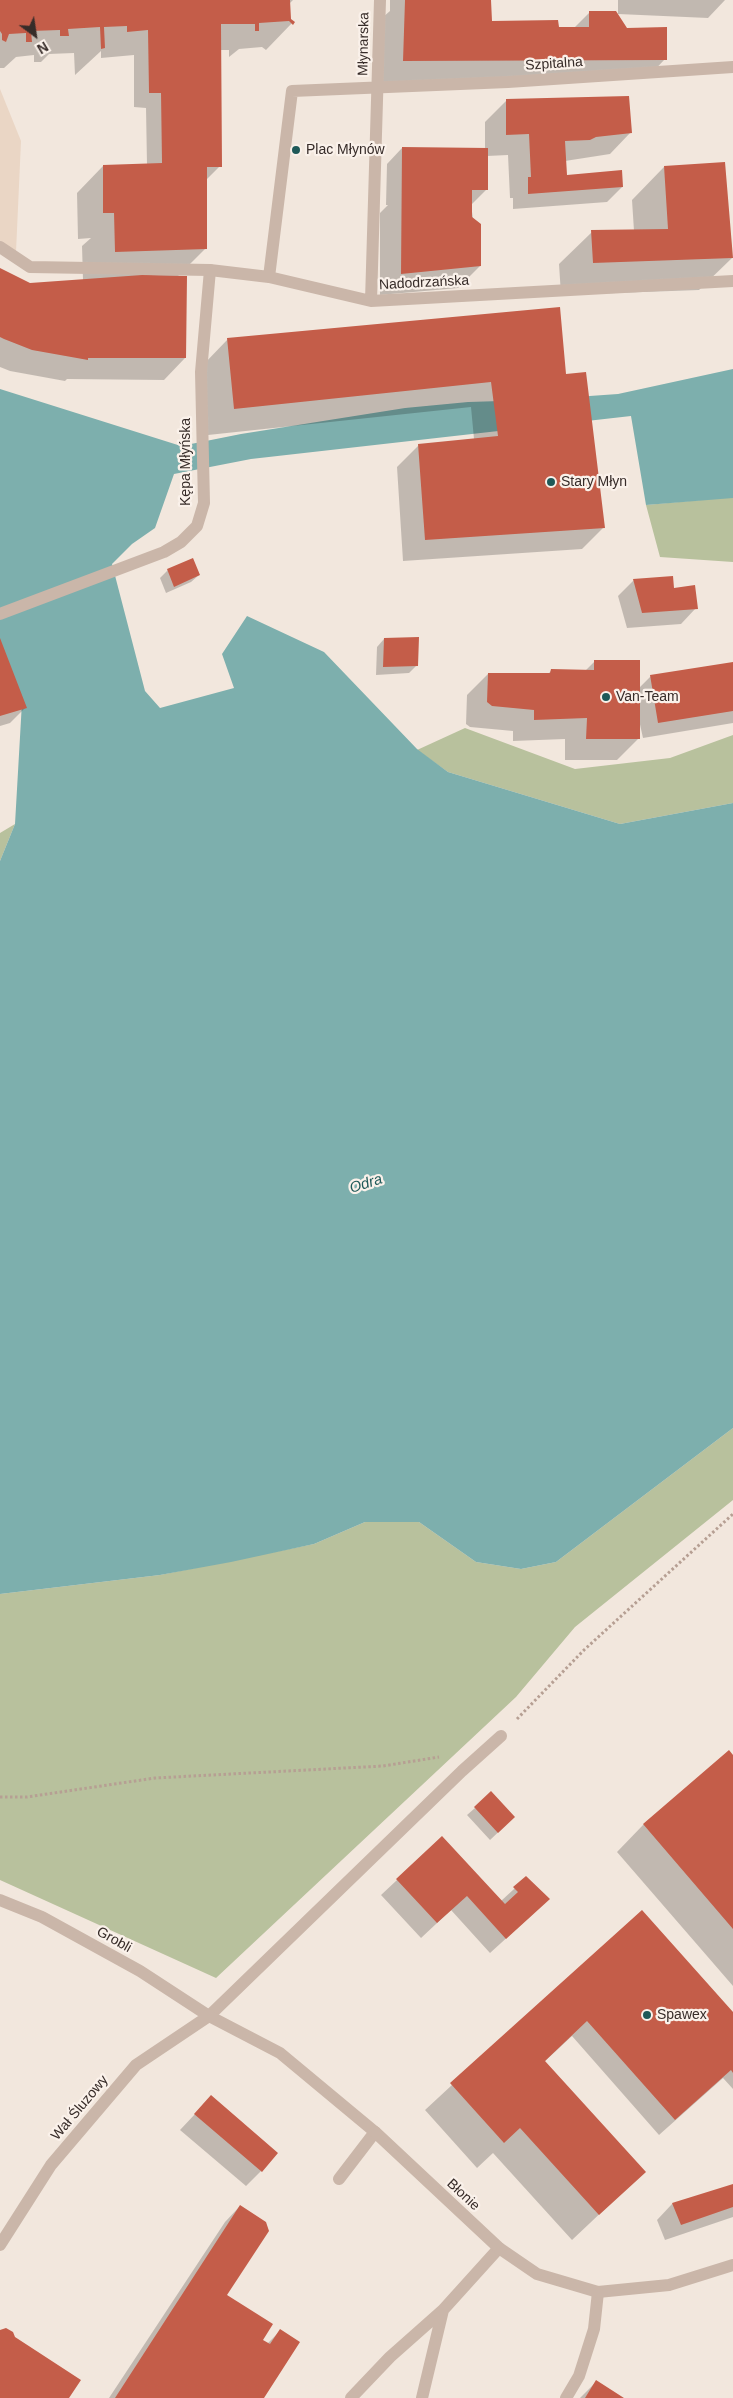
<!DOCTYPE html>
<meta charset="utf-8">
<style>
body{margin:0}
#map{position:relative;width:733px;height:2398px;overflow:hidden;background:#f2e7dd;font-family:Arial,sans-serif}
canvas{display:block}
.north{position:absolute;left:10px;top:10px;width:50px;height:50px;-webkit-text-stroke:4px #faf1ea;paint-order:stroke;rotate:149deg;font-size:14px;font-weight:700;line-height:20px;text-align:center;color:#372c29}
.north::after{content:'';display:block;margin:auto;width:18px;height:22px;background:#372c29;clip-path:polygon(50% 0,100% 100%,50% 72%,0 100%)}
</style>
<div id="map">
<canvas width="733" height="2398"></canvas>
<div class="north">N</div>
</div>
<script>
const ctx = document.querySelector('canvas').getContext('2d');
ctx.lineJoin = 'round';
function paint(path, color) { ctx.fillStyle = color; ctx.fill(path, 'evenodd'); }
const shape = rows => new Path2D(rows.map(r => 'M' + r).join(''));
function trace(path, color, width, dash) { ctx.strokeStyle = color; ctx.lineWidth = width; ctx.lineCap = dash ? 'butt' : 'round'; ctx.setLineDash(dash || []); ctx.stroke(path); }
function drawText(font, color, halo, rows, align = 'center') {
  ctx.font = font + ' Arial,sans-serif'; ctx.lineWidth = 4.5; ctx.setLineDash([]); ctx.textBaseline = 'middle'; ctx.strokeStyle = halo; ctx.fillStyle = color; for (const [text, x, y, turn = 0] of rows) {
    ctx.save(); ctx.translate(x, y); ctx.rotate((+turn || 0) * Math.PI / 180); ctx.textAlign = isNaN(turn) ? turn : align; if (halo) ctx.strokeText(text, 0, 0); ctx.fillText(text, 0, 0); ctx.restore();
  }
}
paint(shape([
 [733,497,733,562,660,557,646,505],
 [465,728,575,769,670,758,733,735,733,803,620,824,448,772,417,750],
 [15,824,0,861,0,833],
 [733,1428,733,1500,575,1627,516,1697,216,1978,0,1880,0,1594,160,1575,314,1544,365,1522,419,1522,476,1562,521,1569,556,1562]
]), '#b8c19d');
paint(shape([
 [0,89,21,141,16,252,0,246]
]), '#ead6c5');
paint(shape([
 [733,369,733,498,646,505,631,416,251,459,174,474,155,528,132,544,112,564,145,691,160,708,234,688,222,654,247,616,324,652,417,749,448,772,620,824,733,803,733,1428,556,1562,521,1569,476,1562,419,1522,365,1522,314,1544,231,1562,160,1575,0,1594,0,861,15,824,22,702,0,657,0,389,181,446,241,434,405,408,468,402,533,400,618,394]
]), '#7dafad');
paint(shape([
 [0,0,293,0,289,4,290,19,293,22,266,50,262,47,239,49,229,57,229,50,220,50,220,166,205,181,206,248,177,277,185,358,164,380,67,379,65,381,10,371,0,367,0,270,29,284,83,280,82,246,91,238,78,239,77,193,103,166,147,165,146,108,134,107,134,55,101,58,101,51,75,75,74,53,49,54,41,62,34,62,34,55,16,57,4,68,0,68],
 [390,0,490,0,491,22,557,31,573,29,589,13,626,29,665,59,650,75,382,82,383,17,390,11],
 [618,0,725,0,708,18,618,14],
 [507,100,631,132,610,154,565,161,566,175,622,187,607,202,513,209,513,198,510,198,508,155,487,156,487,189,471,205,480,266,458,288,380,295,380,213,388,205,386,205,387,164,402,148,485,149,485,122],
 [664,167,732,258,699,290,561,295,559,264,592,232,634,231,632,200],
 [228,339,565,376,604,527,582,549,403,561,397,467,419,445,474,439,471,407,208,435,202,366],
 [168,570,199,575,191,582,166,593,160,578],
 [634,580,673,589,696,608,681,624,627,628,618,596],
 [384,639,416,666,409,673,376,675,377,647],
 [0,641,26,707,10,723,0,726],
 [595,661,639,688,651,676,733,663,733,723,643,738,639,720,639,738,617,760,565,760,565,739,513,741,513,731,470,727,466,724,467,695,488,674,548,674,552,670,585,671],
 [729,1752,733,1757,733,1986,617,1852,643,1825],
 [475,1808,506,1825,490,1840,467,1815],
 [442,1838,501,1901,526,1878,533,1914,490,1953,451,1910,421,1938,381,1895],
 [574,1972,733,2014,733,2089,723,2078,659,2135,572,2036,544,2062,644,2172,572,2240,493,2153,477,2168,425,2110],
 [211,2097,261,2171,246,2186,180,2130],
 [733,2185,733,2217,665,2240,657,2220,672,2204],
 [240,2206,226,2294,262,2340,267,2344,280,2331,262,2398,109,2398,225,2222],
 [596,2382,622,2398,580,2398]
]), '#0003');
paint(shape([
 [0,0,290,0,291,19,295,22,293,25,289,21,259,23,259,31,255,31,255,24,221,24,222,167,207,167,207,249,115,252,114,213,103,213,103,165,162,163,161,93,149,93,148,30,127,32,127,26,104,27,105,48,101,49,100,27,68,29,69,36,60,36,60,30,31,31,32,42,26,42,26,33,9,34,6,42,2,40,2,34,0,31],
 [405,0,491,0,492,21,558,20,559,27,589,27,589,11,616,11,627,28,667,27,667,60,403,61],
 [629,96,632,133,596,137,590,140,565,141,567,175,622,170,623,187,528,194,528,177,531,177,529,134,506,135,506,99],
 [402,147,488,148,488,190,472,190,472,217,481,224,481,266,401,274],
 [725,162,733,258,593,263,591,230,668,229,664,166],
 [0,268,30,283,142,275,187,276,186,358,88,358,88,360,32,350,4,339,0,337],
 [560,307,566,374,586,372,605,528,425,540,418,444,498,436,491,382,234,409,227,338],
 [193,558,200,575,174,587,167,569],
 [673,576,674,588,695,585,698,609,642,613,633,579],
 [419,637,418,666,383,667,384,638],
 [0,638,27,708,0,716],
 [594,660,640,660,640,739,586,739,587,718,534,720,534,710,492,706,487,702,488,673,550,673,551,669,594,670],
 [733,662,733,711,658,723,650,675],
 [729,1750,733,1755,733,1929,643,1824],
 [491,1791,515,1817,498,1833,474,1807],
 [442,1836,505,1904,518,1892,513,1887,526,1876,550,1899,506,1939,467,1896,437,1923,396,1879],
 [642,1910,733,2012,733,2073,731,2070,675,2120,587,2021,545,2061,646,2172,599,2215,520,2128,504,2143,450,2083],
 [211,2095,278,2153,262,2172,194,2114],
 [733,2184,733,2207,681,2225,672,2203],
 [240,2205,266,2222,269,2231,227,2295,273,2324,263,2340,270,2344,280,2329,300,2342,264,2398,115,2398],
 [6,2328,13,2332,15,2337,81,2380,69,2398,0,2398,0,2330],
 [596,2380,624,2398,585,2398]
]), '#c45d49');
trace(shape([
 [517,1719,584,1650,733,1514],
 [0,1797,27,1797,155,1778,383,1766,439,1757]
]), '#b69f93', 3, [2.5, 2.5]);
trace(shape([
 [0,614,164,552,181,542,197,526,204,503,201,372,210,270],
 [209,2016,462,1771,501,1736],
 [339,2179,375,2132],
 [351,2398,390,2357,443,2310],
 [422,2398,443,2310,499,2248],
 [566,2398,579,2376,594,2329,598,2292]
]), '#cab6a9', 12);
trace(shape([
 [0,247,30,267,210,270,269,277,371,301,733,281],
 [269,277,292,91,508,82,733,67],
 [371,301,380,0],
 [0,1900,42,1917,140,1971,209,2016,280,2053,375,2132,499,2248,537,2274,598,2292,669,2285,733,2265],
 [0,2245,51,2165,136,2065,209,2016]
]), '#cab6a9', 12);
for (const [x, y, r, color] of [
 [296,150,5,"#1f5958"],
 [551,482,5,"#1f5958"],
 [606,697,5,"#1f5958"],
 [647,2015,5,"#1f5958"]
]) { const dot = new Path2D(); dot.arc(x, y, r, 0, 2 * Math.PI); ctx.fillStyle = color; ctx.fill(dot); trace(dot, '#faf1ea', 2); }
drawText('14px', '#372c29', '#faf1ea', [
 ["Młynarska",364,44,-89],
 ["Szpitalna",554,64,-4],
 ["Nadodrzańska",424,283,-3],
 ["Kępa Młyńska",186,462,-90],
 ["Grobli",114,1940,29],
 ["Wał Śluzowy",80,2108,-50],
 ["Błonie",463,2195,43]
]);
drawText('14px', '#372c29', '#faf1ea', [
 ["Plac Młynów",306,150],
 ["Stary Młyn",561,482],
 ["Van-Team",616,697],
 ["Spawex",657,2015]
], 'left');
drawText('italic 15px', '#1f5958', '#faf1ea', [
 ["Odra",366,1184,-18]
]);
</script>
